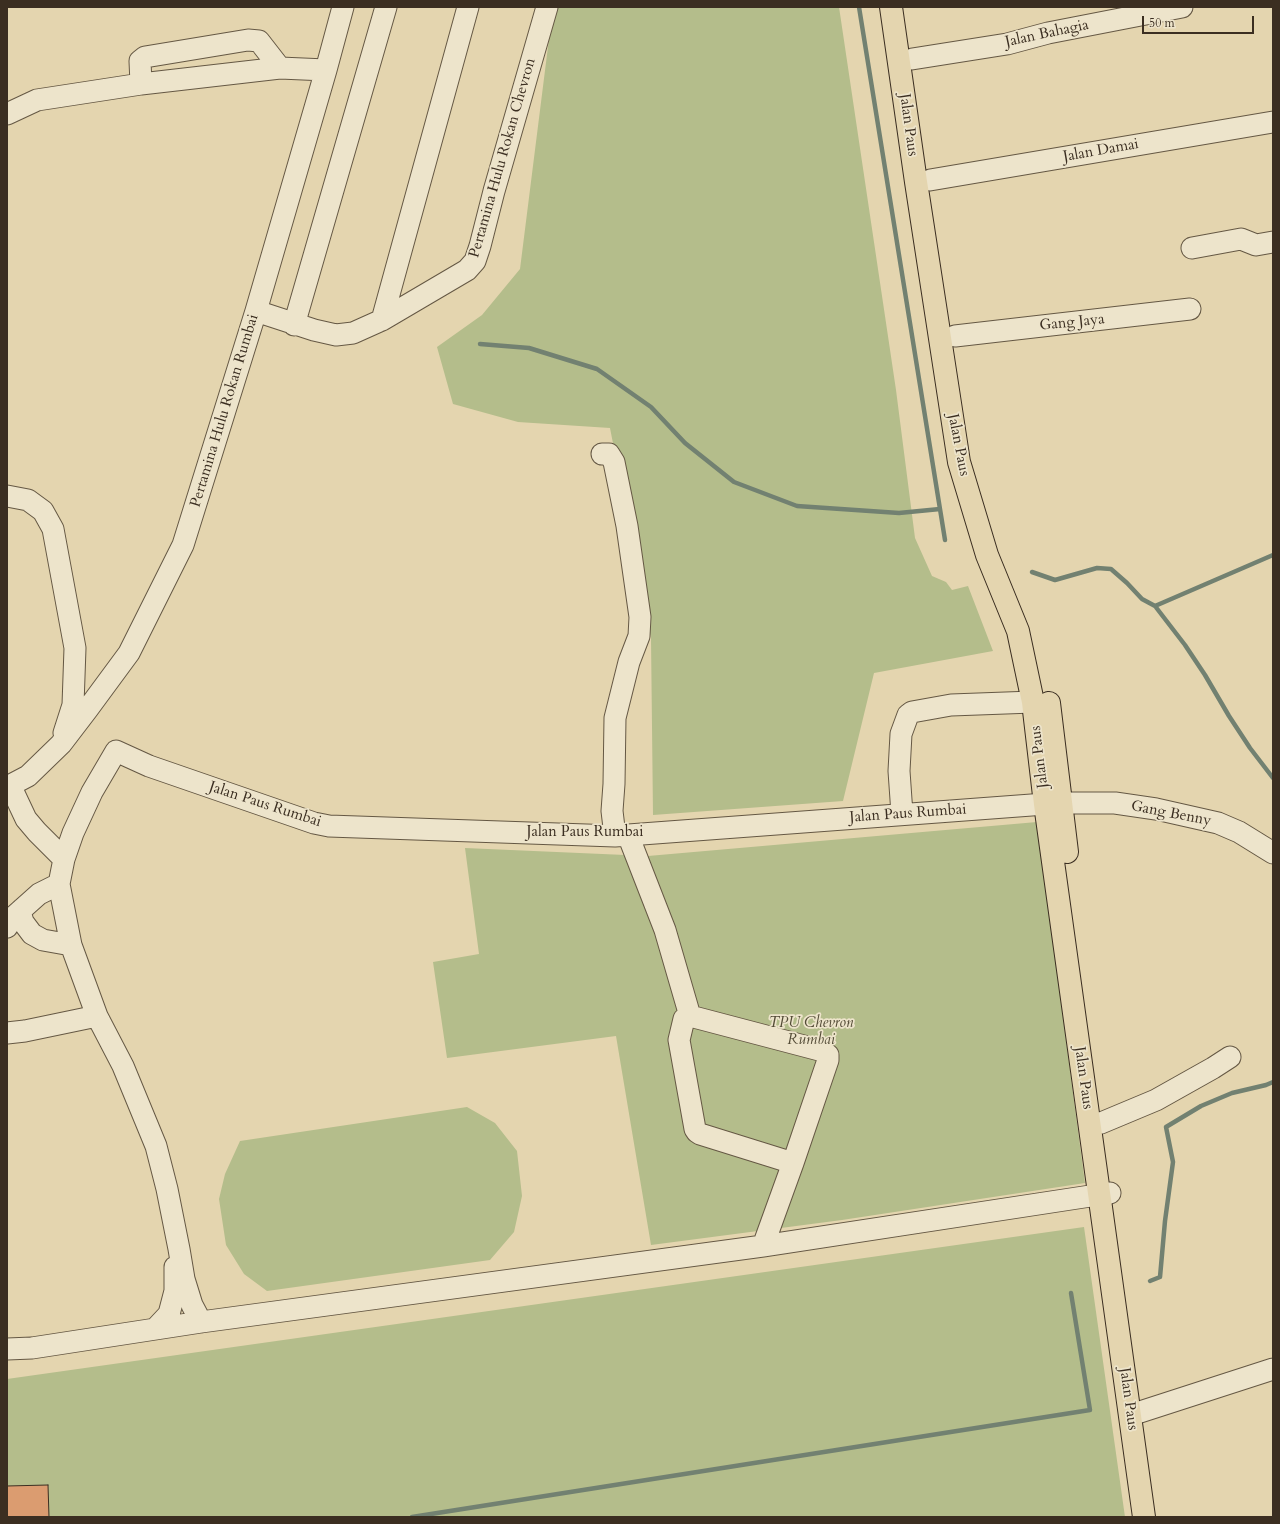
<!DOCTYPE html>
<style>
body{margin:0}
#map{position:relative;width:1280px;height:1524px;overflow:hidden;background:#e4d5af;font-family:Cardo,serif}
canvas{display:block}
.frame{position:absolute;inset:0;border:8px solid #3b2e21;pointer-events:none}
.scale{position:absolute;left:1142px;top:16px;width:112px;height:18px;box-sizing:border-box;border:2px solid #3b2e21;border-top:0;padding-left:5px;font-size:12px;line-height:14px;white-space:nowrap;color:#3b2e21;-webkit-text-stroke:3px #ede4cb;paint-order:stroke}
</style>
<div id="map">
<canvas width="1280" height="1524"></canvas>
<div class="frame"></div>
<div class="scale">50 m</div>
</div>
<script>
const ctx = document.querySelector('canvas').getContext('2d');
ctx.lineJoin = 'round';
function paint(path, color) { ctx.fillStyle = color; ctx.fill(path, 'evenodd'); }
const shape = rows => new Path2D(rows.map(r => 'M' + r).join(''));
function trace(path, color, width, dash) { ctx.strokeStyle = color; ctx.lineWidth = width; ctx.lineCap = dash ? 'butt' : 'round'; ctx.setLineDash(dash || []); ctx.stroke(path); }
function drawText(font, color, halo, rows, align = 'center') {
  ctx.font = font + ' Cardo,serif'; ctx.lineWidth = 3.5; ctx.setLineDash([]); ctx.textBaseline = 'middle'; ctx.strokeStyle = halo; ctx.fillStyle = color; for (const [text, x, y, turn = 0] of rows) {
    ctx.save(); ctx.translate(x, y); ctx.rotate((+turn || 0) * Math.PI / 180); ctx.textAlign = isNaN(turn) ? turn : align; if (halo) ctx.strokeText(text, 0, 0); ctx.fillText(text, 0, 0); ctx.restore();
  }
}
paint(shape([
 [553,7,839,7,896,390,915,538,932,576,946,582,952,590,968,586,993,651,874,673,843,801,653,815,651,638,610,428,518,422,453,404,437,347,482,315,520,269],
 [1037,822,1085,1183,842,1220,651,1245,616,1036,447,1058,433,962,479,954,465,848,648,856],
 [467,1107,495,1123,517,1151,522,1196,514,1232,490,1260,267,1291,244,1274,226,1245,219,1199,225,1174,240,1141],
 [1084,1227,1125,1517,7,1517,7,1379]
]), '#b4bd8b');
trace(shape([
 [859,7,945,540],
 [480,344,529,348,597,369,651,407,685,443,734,482,797,506,899,513,940,509],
 [1032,572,1055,580,1097,568,1111,569,1127,583,1142,599,1155,606,1185,645,1205,675,1229,716,1250,748,1273,778],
 [1155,606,1273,555],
 [1150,1281,1160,1277,1165,1221,1173,1162,1166,1127,1201,1106,1232,1093,1266,1085,1273,1082],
 [412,1517,1090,1410,1071,1293]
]), '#728171', 4.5);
const building = shape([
 [48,1485,49,1517,7,1517,7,1486,48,1485]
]);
paint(building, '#db9c70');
trace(building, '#3b2e21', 1);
const minor = shape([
 [912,59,1007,44,1048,33,1182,7],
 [141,84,140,61,145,57,248,40,259,41,280,68],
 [7,114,37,100,141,84,280,68,326,70],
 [930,180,1273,122],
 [1192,248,1241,239,1256,245,1273,242],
 [256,311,314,330,336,335,353,333,382,320,467,270,475,261,480,246,494,191,547,7],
 [382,320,468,7],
 [294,325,386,7],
 [955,336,1190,309],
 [602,454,609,454,614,462,627,526,640,617,639,636,629,662,615,718,614,784,612,811,615,836],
 [7,496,28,500,43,511,53,529,75,648,73,705,64,733],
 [10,785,26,819,37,832,64,859],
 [7,787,28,776,61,744,87,710,129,653,183,545,256,311,326,70,343,7],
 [1061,803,1115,803,1156,809,1218,823,1239,832,1273,853],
 [902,814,899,771,901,734,908,715,912,712,951,705,1033,702],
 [628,835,665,930,690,1016],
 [22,909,21,915,23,922,32,934,43,940,71,945],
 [7,927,11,919,39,894,59,884],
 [7,1033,25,1031,97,1016],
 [1101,1123,1156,1100,1213,1068,1230,1057],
 [763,1246,793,1163,828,1060,828,1055,823,1051,690,1016,684,1019,679,1040,695,1129,697,1132,700,1134,793,1163],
 [201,1322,192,1305,184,1279,179,1249,167,1189,156,1146,123,1066,97,1016,71,945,59,884,64,859,73,833,92,792,116,751,149,766,314,823,329,826,615,836,1045,804],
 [155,1329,169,1314,175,1291,175,1267],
 [7,1349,32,1348,201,1322,763,1246,1110,1193],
 [1140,1412,1273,1369]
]);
const major = shape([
 [891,7,916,182,959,462,987,555,1018,631,1033,702,1045,804,1144,1517],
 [1049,703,1067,852]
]);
trace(minor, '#655844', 23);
trace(major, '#3b2e21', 24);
trace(minor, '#ede4cb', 21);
trace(major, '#e4d5af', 22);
drawText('15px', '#3b2e21', '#ede4cb', [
 ["Jalan Bahagia",1047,34,-12],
 ["Jalan Paus",908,125,82],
 ["Jalan Damai",1101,151,-10],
 ["Pertamina Hulu Rokan Chevron",503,158,-74],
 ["Gang Jaya",1072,323,-6],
 ["Pertamina Hulu Rokan Rumbai",225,411,-73],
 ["Jalan Paus",958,445,79],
 ["Jalan Paus",1040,757,-97],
 ["Jalan Paus Rumbai",265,805,18],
 ["Jalan Paus Rumbai",908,814,-4],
 ["Gang Benny",1171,814,11],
 ["Jalan Paus Rumbai",585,833],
 ["Jalan Paus",1083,1078,82],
 ["Jalan Paus",1128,1399,82]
]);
drawText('italic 15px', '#534b36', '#ede4cb', [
 ["TPU Chevron",811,1024],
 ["Rumbai",811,1041]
]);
</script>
